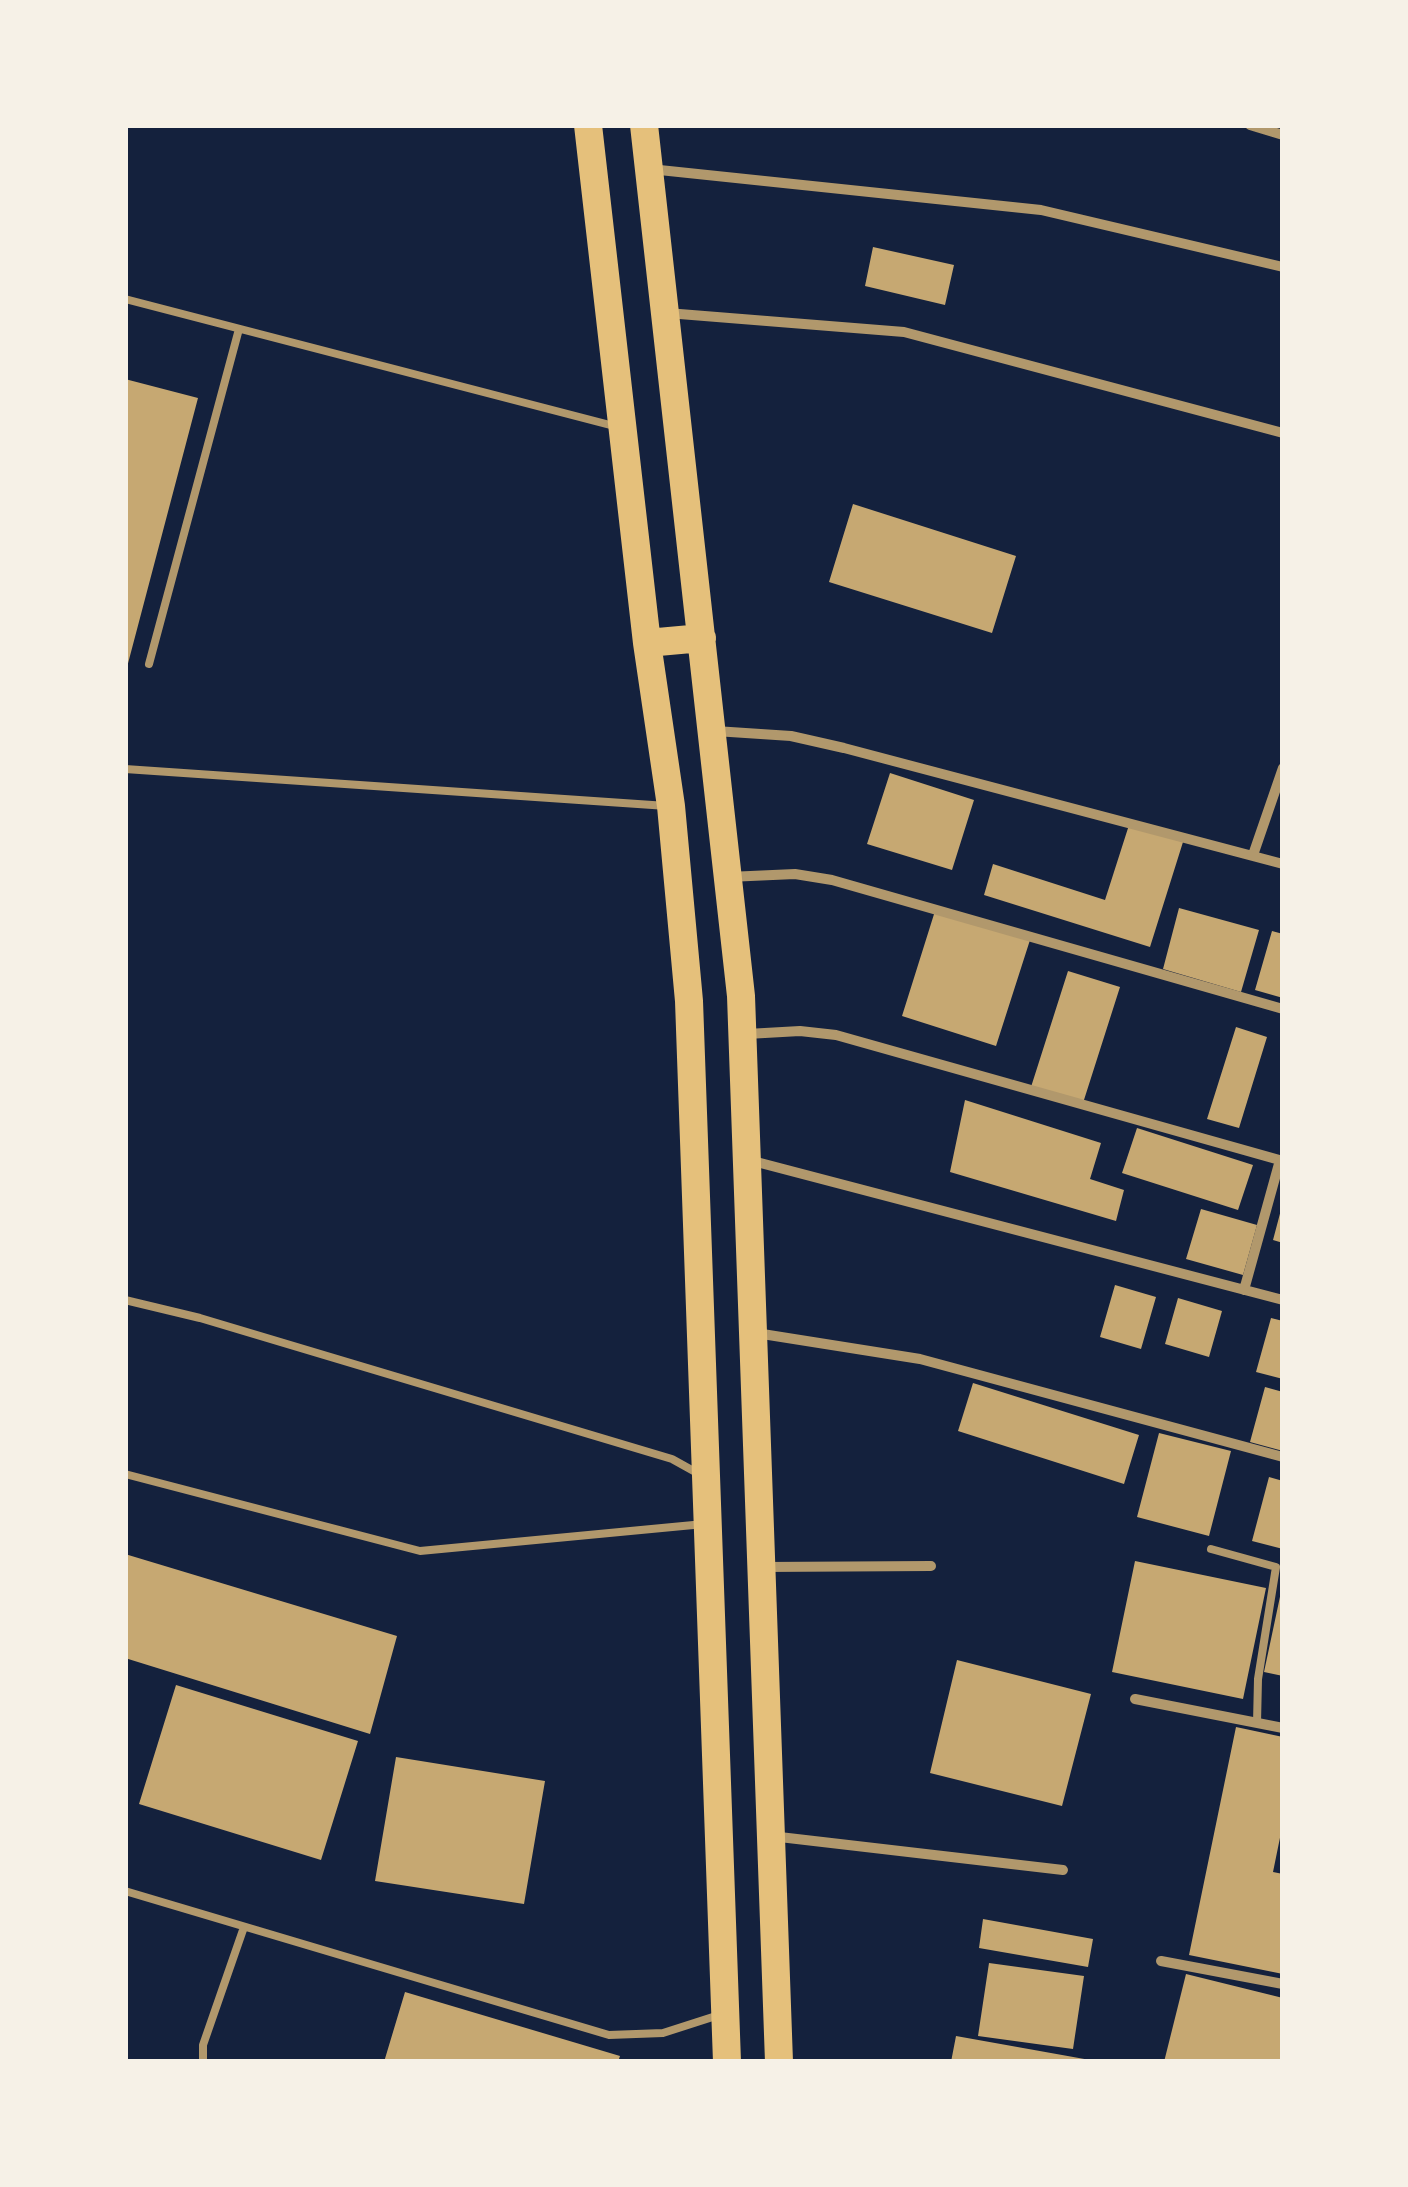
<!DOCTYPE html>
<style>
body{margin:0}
#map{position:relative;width:1408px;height:2187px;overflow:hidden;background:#14213d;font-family:"Titillium Web",sans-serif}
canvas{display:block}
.frame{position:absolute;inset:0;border:128px solid #f6f1e7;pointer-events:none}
</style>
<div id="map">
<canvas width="1408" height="2187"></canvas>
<div class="frame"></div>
</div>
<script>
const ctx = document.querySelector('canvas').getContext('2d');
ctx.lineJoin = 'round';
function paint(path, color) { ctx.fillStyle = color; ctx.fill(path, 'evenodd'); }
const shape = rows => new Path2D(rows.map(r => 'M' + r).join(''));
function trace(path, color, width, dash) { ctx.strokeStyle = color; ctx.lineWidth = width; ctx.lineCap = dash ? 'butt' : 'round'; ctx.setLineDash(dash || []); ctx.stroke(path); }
paint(shape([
 [873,247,954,265,945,305,865,286],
 [125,379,198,398,126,671,125,671],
 [853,504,1016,556,992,633,829,582],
 [890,773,974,800,952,870,867,844],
 [1129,825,1183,842,1150,947,984,895,993,864,1105,900],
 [1179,908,1259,930,1241,992,1163,969],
 [935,911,1030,940,996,1046,902,1016],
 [1272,931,1283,934,1283,998,1255,990],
 [1068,971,1120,987,1083,1103,1031,1087],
 [1236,1027,1267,1037,1239,1128,1207,1119],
 [965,1100,1101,1143,1090,1179,1124,1190,1116,1221,950,1172],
 [1137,1128,1253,1165,1238,1210,1122,1173],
 [1282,1206,1283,1206,1283,1243,1273,1240],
 [1201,1209,1257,1225,1243,1275,1186,1259],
 [1115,1285,1156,1297,1141,1349,1100,1337],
 [1178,1298,1222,1311,1209,1357,1165,1344],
 [1271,1318,1283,1321,1283,1379,1256,1372],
 [973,1383,1139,1435,1124,1484,958,1431],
 [1265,1387,1283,1392,1283,1451,1250,1442],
 [1159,1433,1231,1451,1209,1536,1137,1517],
 [1269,1477,1283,1481,1283,1549,1252,1541],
 [125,1554,397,1636,370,1734,125,1658],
 [1135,1561,1266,1588,1243,1699,1112,1672],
 [1281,1592,1283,1593,1283,1676,1264,1672],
 [957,1660,1091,1694,1062,1806,930,1773],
 [176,1685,358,1741,321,1860,139,1804],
 [1236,1727,1283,1737,1283,1823,1273,1872,1283,1874,1283,1974,1189,1955],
 [396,1757,545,1781,524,1904,375,1881],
 [983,1919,1093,1939,1088,1967,979,1948],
 [989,1963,1084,1976,1073,2049,978,2036],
 [1186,1974,1283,1998,1283,2062,1164,2062],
 [405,1992,620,2056,618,2062,384,2062],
 [956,2036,1090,2060,1090,2062,951,2062]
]), '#c6a872');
trace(shape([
 [125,299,614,426],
 [149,664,239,329],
 [125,769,667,806],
 [125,1300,200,1318,672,1459,699,1474],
 [125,1474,420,1551,704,1524],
 [1211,1549,1276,1567,1258,1679,1257,1723],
 [125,1891,609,2035,663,2033,719,2015],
 [203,2062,203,2045,244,1927]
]), '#b1986c', 8);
trace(shape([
 [1250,125,1283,135],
 [650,169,1041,210,1283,267],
 [667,313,904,332,1283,433],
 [715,731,791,736,844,748,1283,864],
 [1253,855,1283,768],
 [728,877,795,874,832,880,1283,1009],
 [747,1034,800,1031,836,1035,1283,1161],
 [749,1160,1283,1300],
 [1244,1290,1280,1160],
 [756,1333,920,1359,1283,1457],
 [763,1567,931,1566],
 [1135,1699,1283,1728],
 [771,1836,1063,1870],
 [1161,1961,1283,1984]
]), '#b1986c', 10);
trace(shape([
 [588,125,647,643,671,806,689,1001,727,2062],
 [644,125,741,996,779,2062],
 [647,643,702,638]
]), '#e5c07b', 28);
</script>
